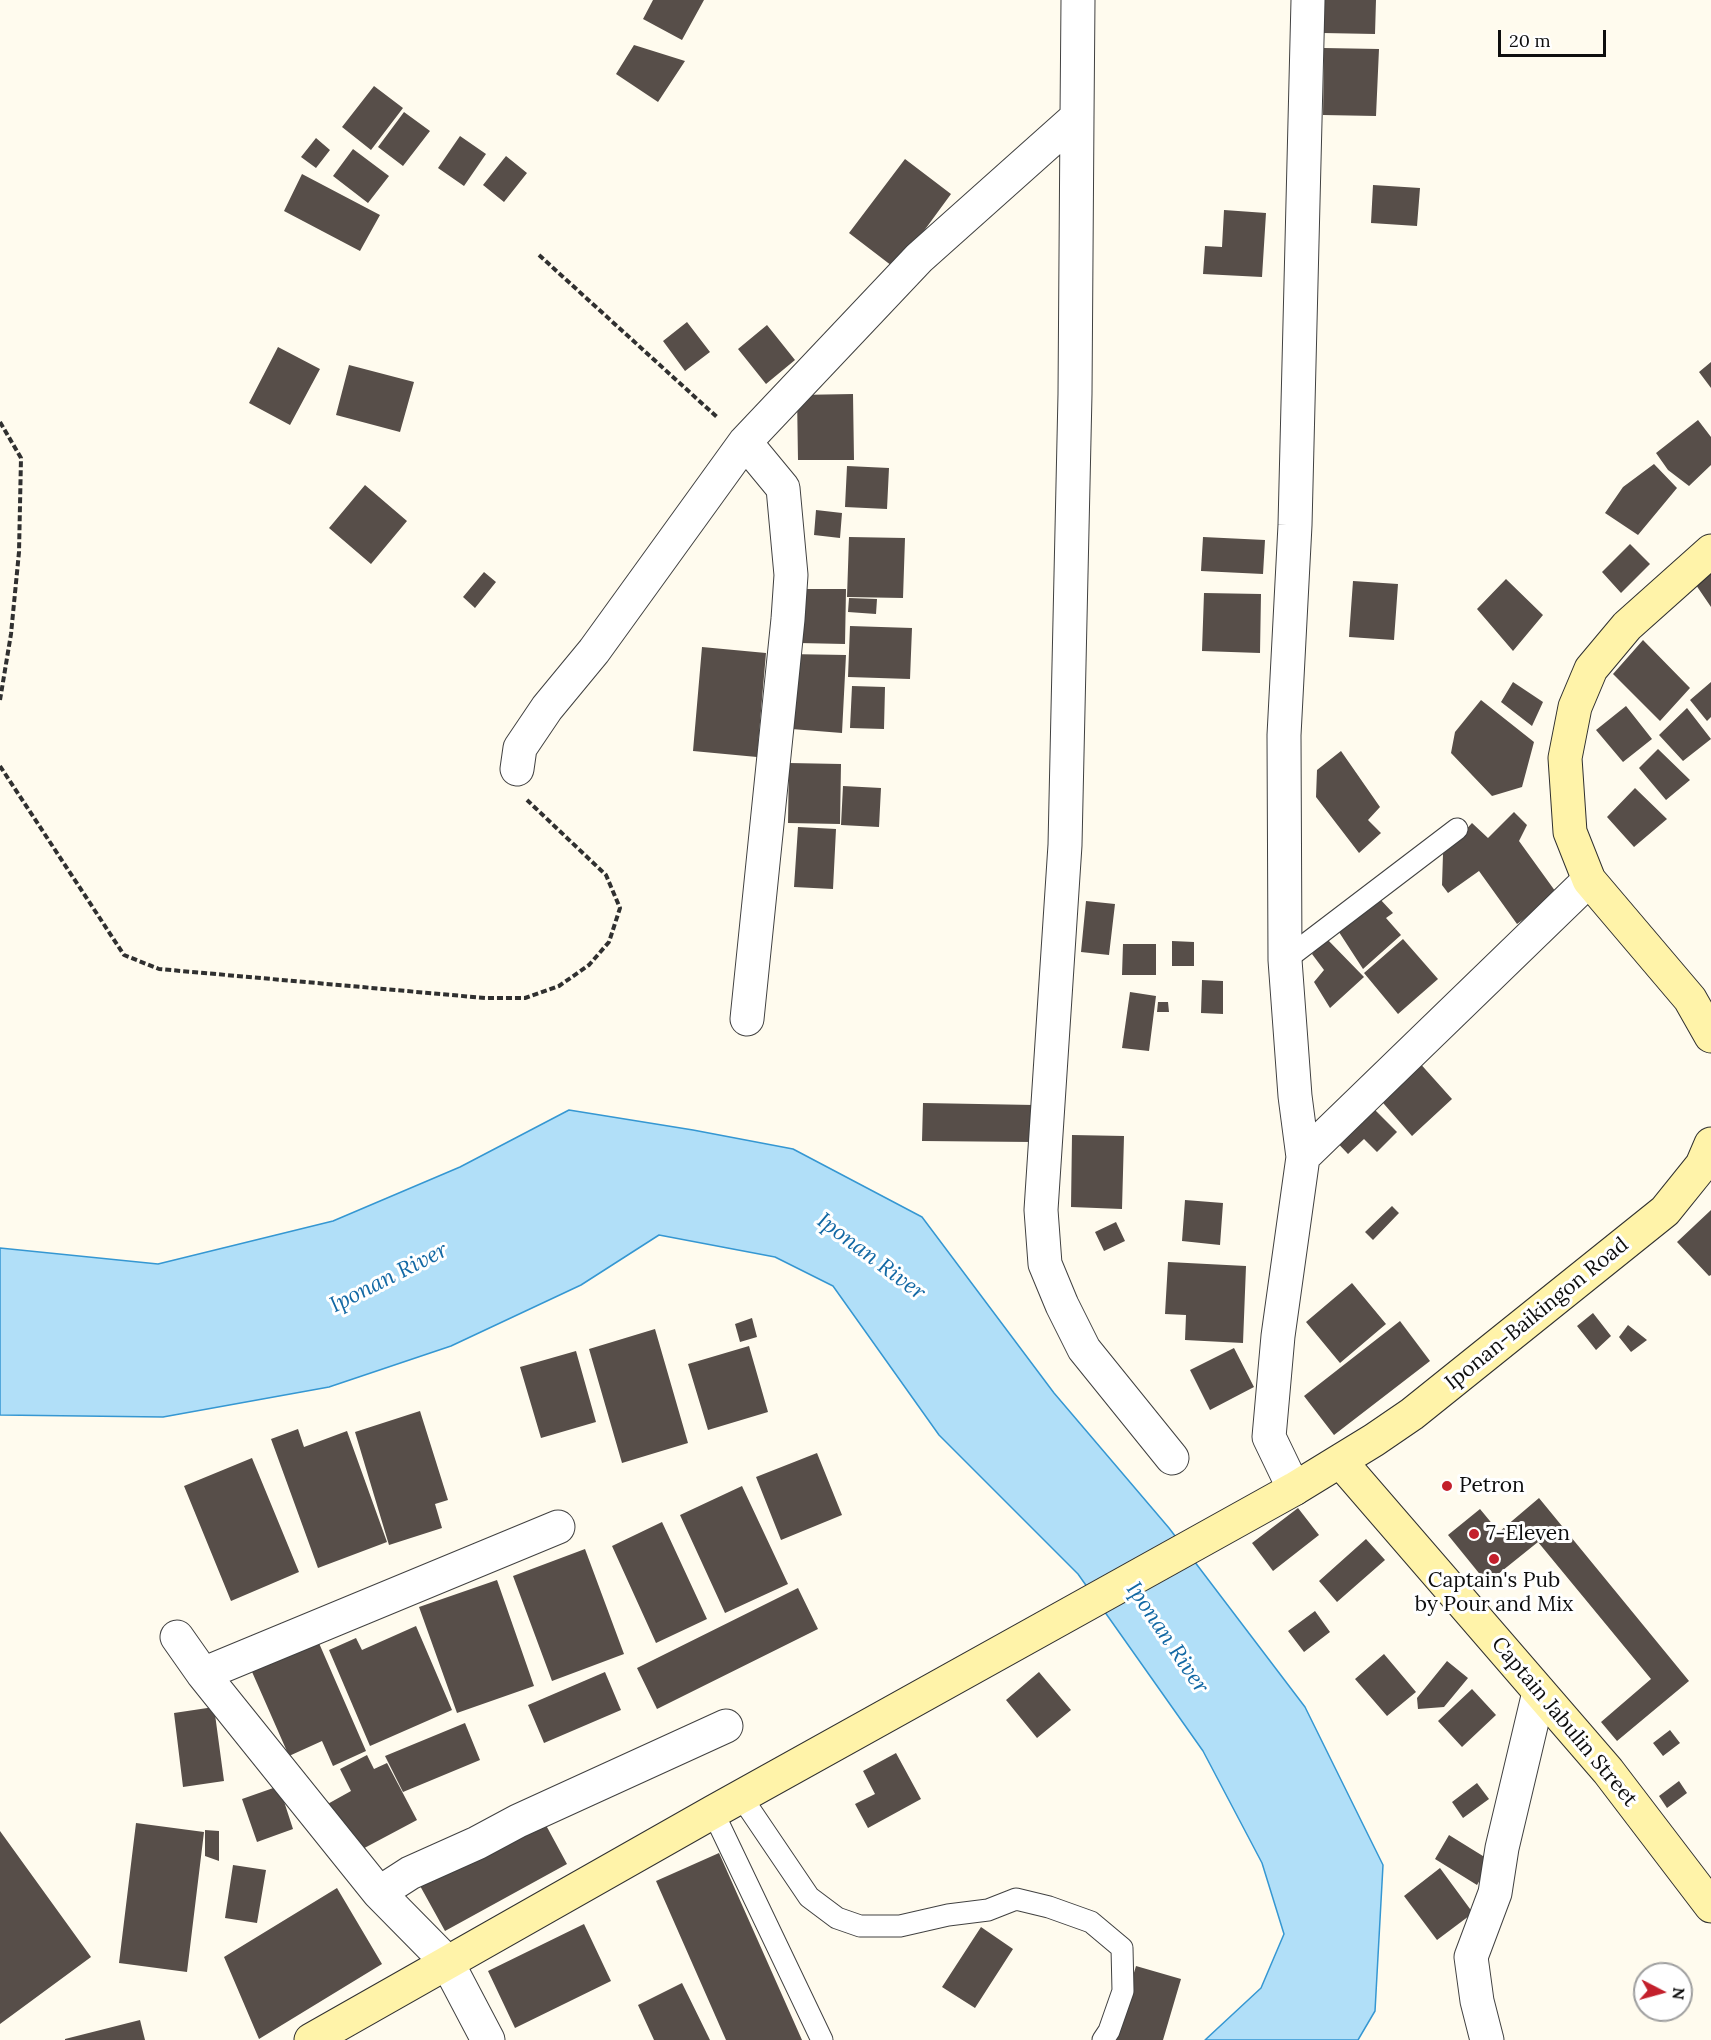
<!DOCTYPE html>
<style>
body{margin:0}
#map{position:relative;width:1711px;height:2040px;overflow:hidden;background:#fffbee;font-family:Lora,serif}
canvas{display:block}
.north{position:absolute;left:1633px;top:1962px;width:60px;height:60px;box-sizing:border-box;background:#fff;border:2px solid #9f9f9f;border-radius:50%;rotate:96deg;font-size:16px;font-weight:700;line-height:24px;text-align:center;color:#0e0e0e}
.north::after{content:'';display:block;margin:auto;width:21px;height:27px;background:#c3202c;clip-path:polygon(50% 0,100% 100%,50% 72%,0 100%)}
.scale{position:absolute;left:1498px;top:30px;width:108px;height:27px;box-sizing:border-box;border:3px solid #0e0e0e;border-top:0;padding-left:8px;font-size:18px;line-height:21px;white-space:nowrap;color:#0e0e0e;-webkit-text-stroke:4px #fff;paint-order:stroke}
</style>
<div id="map">
<canvas width="1711" height="2040"></canvas>
<div class="north">N</div>
<div class="scale">20 m</div>
</div>
<script>
const ctx = document.querySelector('canvas').getContext('2d');
ctx.lineJoin = 'round';
function paint(path, color) { ctx.fillStyle = color; ctx.fill(path, 'evenodd'); }
const shape = rows => new Path2D(rows.map(r => 'M' + r).join(''));
function trace(path, color, width, dash) { ctx.strokeStyle = color; ctx.lineWidth = width; ctx.lineCap = dash ? 'butt' : 'round'; ctx.setLineDash(dash || []); ctx.stroke(path); }
function drawText(font, color, halo, rows, align = 'center') {
  ctx.font = font + ' Lora,serif'; ctx.lineWidth = 6; ctx.setLineDash([]); ctx.textBaseline = 'middle'; ctx.strokeStyle = halo; ctx.fillStyle = color; for (const [text, x, y, turn = 0] of rows) {
    ctx.save(); ctx.translate(x, y); ctx.rotate((+turn || 0) * Math.PI / 180); ctx.textAlign = isNaN(turn) ? turn : align; if (halo) ctx.strokeText(text, 0, 0); ctx.fillText(text, 0, 0); ctx.restore();
  }
}
const water = shape([
 [569,1110,693,1130,793,1149,922,1217,1054,1393,1169,1528,1305,1707,1383,1865,1375,2011,1358,2040,1205,2040,1261,1988,1284,1934,1262,1863,1203,1751,1078,1574,939,1435,833,1286,775,1257,659,1235,581,1285,451,1346,329,1387,163,1417,0,1415,0,1248,158,1264,333,1221,460,1167,569,1110]
]);
paint(water, '#b1dff8');
trace(water, '#3597d2', 1.5);
paint(shape([
 [653,0,704,0,682,40,643,19],
 [1324,0,1376,0,1375,34,1323,33],
 [634,45,685,61,658,102,616,74],
 [1324,48,1379,49,1376,116,1323,115],
 [374,86,403,108,371,150,342,127],
 [404,112,430,131,403,166,378,147],
 [460,136,486,154,464,186,438,168],
 [316,138,330,150,316,168,301,157],
 [353,149,389,176,368,203,333,176],
 [506,156,527,173,504,202,483,185],
 [905,159,951,194,896,269,849,233],
 [302,174,380,215,360,251,284,211],
 [1373,185,1420,188,1417,226,1371,223],
 [1224,210,1266,213,1262,277,1203,274,1205,246,1222,247],
 [687,322,710,352,685,371,663,341],
 [767,325,795,360,766,384,738,349],
 [278,347,320,369,290,425,249,403],
 [1711,362,1711,388,1699,372],
 [349,365,414,382,400,432,336,415],
 [853,394,854,460,798,460,797,395],
 [1698,420,1711,437,1711,465,1689,486,1668,470,1656,453],
 [1654,464,1677,488,1638,535,1605,513,1623,487],
 [847,466,889,468,887,509,845,507],
 [365,485,407,521,371,564,329,528],
 [816,510,842,513,840,538,814,535],
 [849,537,905,538,903,598,847,597],
 [1203,537,1265,540,1263,574,1201,571],
 [1630,544,1650,564,1621,593,1602,572],
 [1711,571,1711,607,1696,585],
 [484,572,496,582,475,608,463,597],
 [1506,579,1543,615,1513,651,1477,609],
 [1353,581,1398,584,1394,640,1349,637],
 [800,589,846,589,845,644,799,643],
 [1204,593,1261,594,1260,653,1202,651],
 [849,598,877,599,876,614,848,612],
 [850,626,912,628,910,679,848,677],
 [1643,640,1690,688,1660,721,1613,674],
 [702,647,766,653,757,757,693,751],
 [787,654,846,655,842,733,779,728],
 [1513,682,1543,702,1532,726,1501,702],
 [1711,682,1711,717,1707,721,1690,700],
 [852,686,885,687,884,729,850,728],
 [1481,700,1534,742,1522,787,1492,796,1451,753,1455,732],
 [1626,706,1652,739,1623,762,1596,730],
 [1687,708,1711,739,1683,761,1659,735],
 [1658,749,1690,780,1666,800,1639,768],
 [1341,751,1380,807,1368,820,1381,833,1359,853,1316,797,1317,770],
 [789,763,841,764,840,824,788,823],
 [843,786,881,788,879,827,841,825],
 [1635,788,1667,819,1634,847,1607,817],
 [1514,812,1527,825,1519,841,1558,895,1517,924,1479,871,1448,893,1442,885,1443,854,1472,823,1488,838],
 [798,827,836,829,833,889,794,887],
 [1379,898,1393,913,1386,918,1401,935,1363,969,1337,929],
 [1086,901,1115,904,1109,955,1081,952],
 [1326,938,1364,977,1330,1008,1314,982,1324,970,1312,954],
 [1403,939,1438,979,1398,1014,1364,973],
 [1172,941,1194,942,1194,966,1172,966],
 [1123,944,1156,944,1156,975,1122,975],
 [1202,980,1223,981,1223,1014,1201,1013],
 [1130,992,1156,996,1149,1051,1122,1048],
 [1158,1002,1168,1002,1169,1012,1157,1012],
 [1417,1060,1452,1099,1412,1136,1377,1096],
 [1365,1100,1397,1132,1377,1152,1364,1139,1348,1154,1330,1135],
 [923,1103,1034,1105,1033,1142,922,1141],
 [1072,1135,1124,1136,1122,1209,1071,1207],
 [1185,1200,1223,1203,1220,1245,1182,1241],
 [1392,1206,1399,1213,1373,1240,1365,1232],
 [1711,1210,1711,1275,1709,1276,1677,1242],
 [1116,1222,1125,1241,1104,1251,1095,1232],
 [1168,1262,1246,1266,1243,1343,1185,1340,1186,1315,1165,1314],
 [1352,1283,1386,1324,1340,1363,1306,1322],
 [1593,1313,1611,1336,1596,1350,1577,1326],
 [752,1318,757,1337,740,1342,735,1324],
 [1400,1321,1430,1361,1334,1435,1304,1396],
 [1628,1325,1647,1340,1631,1352,1619,1337],
 [655,1329,688,1443,622,1463,589,1349],
 [749,1346,768,1412,708,1430,688,1364],
 [1234,1348,1254,1387,1210,1410,1190,1370],
 [576,1351,596,1422,541,1438,520,1367],
 [420,1411,448,1500,435,1504,442,1528,389,1545,355,1432],
 [298,1429,304,1447,347,1431,387,1542,318,1568,271,1439],
 [817,1453,842,1515,781,1540,756,1477],
 [252,1458,299,1572,231,1601,184,1486],
 [742,1486,788,1584,725,1613,680,1515],
 [1539,1498,1689,1681,1617,1741,1601,1722,1651,1679,1538,1542,1487,1583,1448,1535,1480,1509,1499,1532],
 [1298,1508,1319,1535,1273,1571,1252,1543],
 [662,1522,707,1619,656,1643,612,1546],
 [1366,1539,1385,1560,1337,1602,1319,1581],
 [585,1549,624,1654,552,1681,513,1576],
 [497,1580,534,1686,457,1713,419,1607],
 [798,1588,818,1629,657,1709,637,1668],
 [1315,1611,1330,1632,1304,1652,1288,1631],
 [416,1626,452,1710,370,1746,329,1650,356,1638,362,1650],
 [315,1634,366,1751,333,1766,322,1741,289,1756,249,1665],
 [1384,1654,1416,1692,1387,1716,1355,1679],
 [1447,1661,1468,1678,1444,1707,1418,1709,1417,1698],
 [605,1672,621,1710,544,1743,528,1705],
 [1039,1672,1071,1710,1037,1738,1006,1700],
 [1472,1689,1496,1715,1462,1747,1438,1721],
 [214,1707,224,1781,183,1787,174,1713],
 [465,1723,480,1760,403,1792,385,1756],
 [1670,1730,1680,1743,1663,1756,1653,1743],
 [896,1753,921,1799,868,1828,855,1804,875,1794,863,1771],
 [367,1755,374,1769,387,1763,417,1820,355,1853,324,1806,351,1791,340,1769],
 [1679,1781,1687,1793,1667,1808,1659,1796],
 [1477,1783,1489,1799,1463,1818,1452,1802],
 [279,1786,293,1829,257,1842,242,1799],
 [541,1816,567,1864,445,1931,419,1884],
 [136,1823,204,1832,187,1972,119,1963],
 [205,1830,219,1831,219,1861,205,1856],
 [0,1831,91,1957,0,2024],
 [1449,1835,1491,1861,1477,1885,1435,1859],
 [719,1853,802,2040,726,2040,656,1881],
 [233,1865,266,1870,257,1923,225,1918],
 [1440,1868,1473,1913,1437,1940,1404,1896],
 [337,1888,382,1964,259,2039,224,1957],
 [584,1924,611,1981,515,2028,488,1971],
 [981,1927,1013,1949,975,2008,942,1987],
 [1136,1966,1181,1979,1163,2040,1114,2040],
 [682,1983,710,2040,654,2040,638,2005],
 [140,2020,145,2040,65,2040,65,2039]
]), '#574e49');
const lane = shape([
 [1285,960,1457,829],
 [742,1798,809,1897,837,1918,860,1926,900,1926,948,1915,988,1910,1016,1899,1049,1907,1091,1922,1122,1948,1123,1991,1109,2031,1103,2040],
 [713,1812,822,2040]
]);
const street = shape([
 [1077,117,1075,394,1065,845,1041,1210,1045,1264,1062,1305,1084,1349,1172,1458],
 [745,442,783,488,791,575,788,619,747,1019],
 [517,769,520,748,547,708,594,651,745,442,919,258,1077,117,1078,0],
 [1303,1157,1589,880],
 [1294,1489,1269,1437,1278,1336,1303,1157,1295,1096,1285,960,1284,735,1295,525,1308,0],
 [177,1637,203,1674,379,1893],
 [203,1674,558,1527],
 [488,2040,447,1962,379,1893,410,1873,477,1843,518,1821,726,1726],
 [1487,2040,1477,2001,1471,1957,1495,1893,1502,1848,1539,1692]
]);
const secondary = shape([
 [1711,551,1627,626,1591,669,1575,707,1565,758,1570,832,1589,880,1690,999,1711,1036],
 [1340,1461,1608,1771,1711,1906],
 [311,2040,713,1812,1294,1489,1374,1440,1412,1414,1665,1211,1702,1165,1711,1144]
]);
trace(lane, '#414141', 23);
trace(street, '#414141', 35);
trace(secondary, '#303030', 35);
trace(shape([
 [539,255,718,418],
 [0,422,21,458,19,552,11,634,0,700],
 [0,766,124,955,159,969,485,998,525,998,559,986,589,965,609,942,620,908,606,875,527,800]
]), '#303030', 4, [6, 3]);
trace(lane, '#fff', 21);
trace(street, '#fff', 33);
trace(secondary, '#fff3a9', 33);
for (const [x, y, r, color] of [
 [1447,1486,6,"#c3202c"],
 [1474,1534,6,"#c3202c"],
 [1494,1559,6,"#c3202c"]
]) { const dot = new Path2D(); dot.arc(x, y, r, 0, 2 * Math.PI); ctx.fillStyle = color; ctx.fill(dot); trace(dot, '#fff', 2); }
drawText('21px', '#0e0e0e', '#fff', [
 ["Iponan-Baikingon Road",1537,1314,-39],
 ["Captain Jabulin Street",1564,1722,50]
]);
drawText('21px', '#0e0e0e', '#fff', [
 ["Petron",1459,1486],
 ["7-Eleven",1486,1534],
 ["Captain's Pub",1494,1581,"center"],
 ["by Pour and Mix",1494,1605,"center"]
], 'left');
drawText('italic 22px', '#1268a4', '#fff', [
 ["Iponan River",871,1257,37],
 ["Iponan River",389,1278,-27],
 ["Iponan River",1167,1638,56]
]);
</script>
